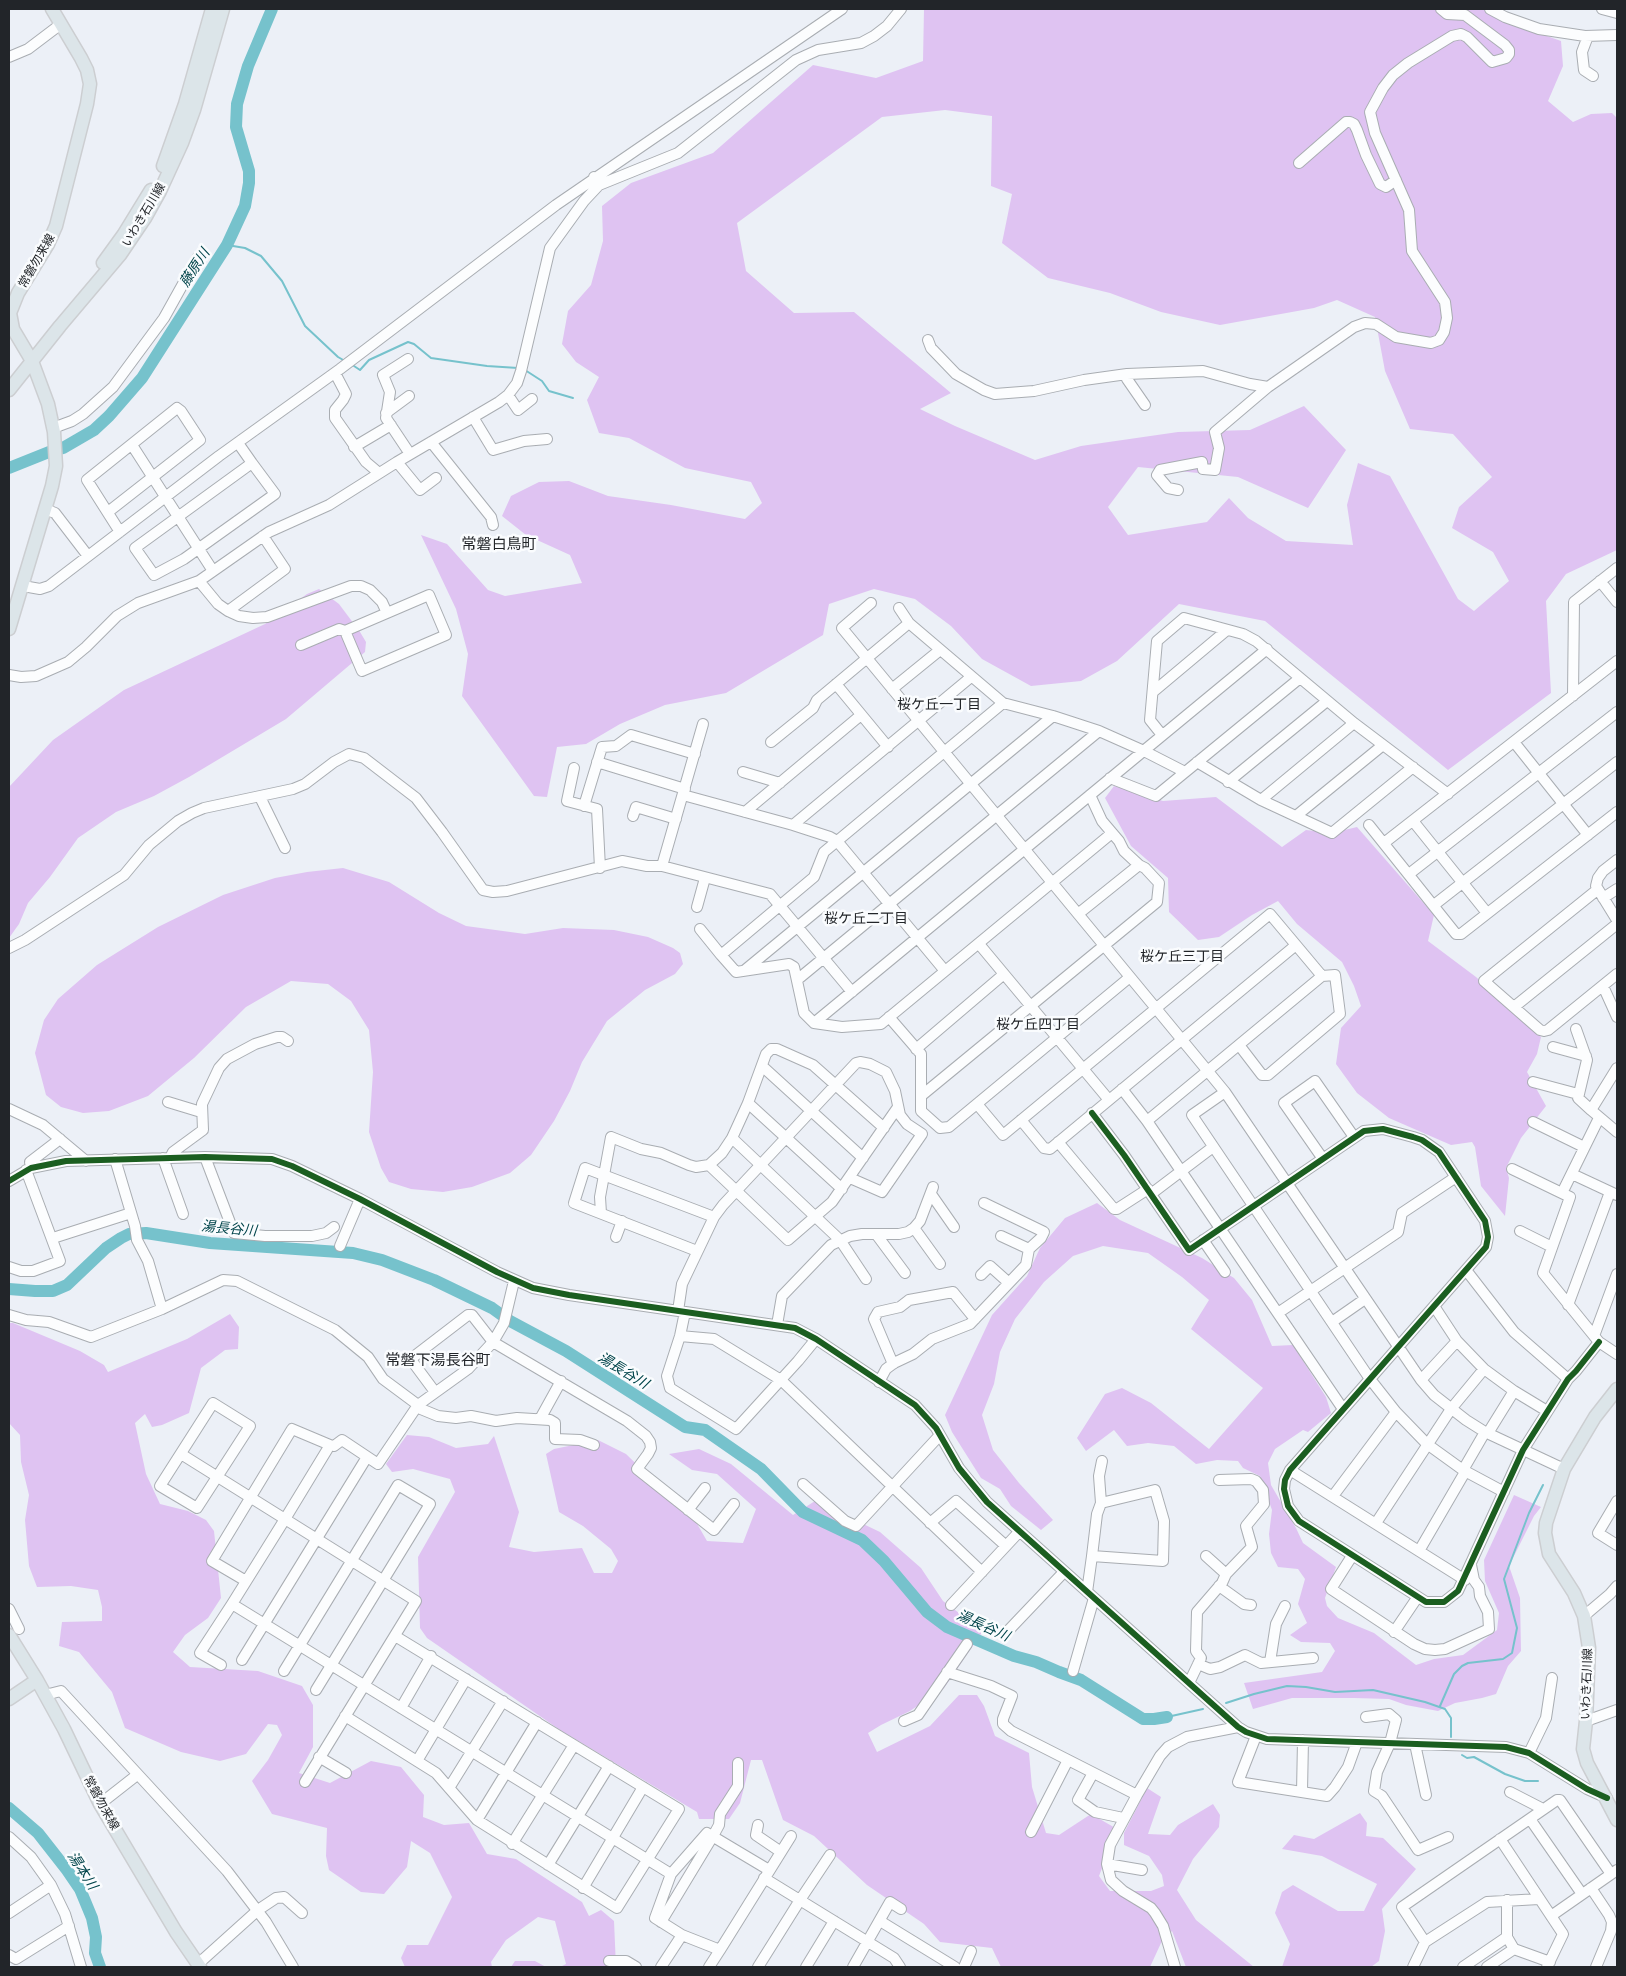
<!DOCTYPE html>
<meta charset="utf-8">
<style>
body{margin:0}
#map{position:relative;width:1626px;height:1976px;overflow:hidden;background:#ecf0f7;font-family:Figtree,sans-serif}
canvas{display:block}
.frame{position:absolute;inset:0;border:10px solid #222529;pointer-events:none}
</style>
<div id="map">
<canvas width="1626" height="1976"></canvas>
<div class="frame"></div>
</div>
<script>
const ctx = document.querySelector('canvas').getContext('2d');
ctx.lineJoin = 'round';
function paint(path, color) { ctx.fillStyle = color; ctx.fill(path, 'evenodd'); }
const shape = rows => new Path2D(rows.map(r => 'M' + r).join(''));
function trace(path, color, width, dash) { ctx.strokeStyle = color; ctx.lineWidth = width; ctx.lineCap = dash ? 'butt' : 'round'; ctx.setLineDash(dash || []); ctx.stroke(path); }
function drawText(font, color, halo, rows, align = 'center') {
  ctx.font = font + ' Figtree,"Noto Sans JP",sans-serif'; ctx.lineWidth = 5; ctx.setLineDash([]); ctx.textBaseline = 'middle'; ctx.strokeStyle = halo; ctx.fillStyle = color; for (const [text, x, y, turn = 0] of rows) {
    ctx.save(); ctx.translate(x, y); ctx.rotate((+turn || 0) * Math.PI / 180); ctx.textAlign = isNaN(turn) ? turn : align; if (halo) ctx.strokeText(text, 0, 0); ctx.fillText(text, 0, 0); ctx.restore();
  }
}
paint(shape([
 [924,9,1484,9,1502,20,1561,41,1563,66,1548,101,1573,122,1591,114,1612,113,1617,118,1617,550,1566,574,1546,601,1551,693,1448,770,1265,621,1179,604,1117,661,1081,681,1031,686,982,659,951,626,915,599,874,589,829,604,823,635,726,693,665,705,620,724,586,744,557,747,547,797,534,796,462,696,468,654,456,609,421,535,447,544,488,590,505,596,582,583,570,555,526,535,502,516,511,496,539,482,569,481,608,496,671,505,745,519,762,503,751,482,685,468,629,438,599,433,587,400,599,377,576,362,562,344,568,311,591,285,603,241,602,206,631,183,713,153,813,65,876,78,923,61],
 [945,110,992,116,991,186,1012,194,1002,243,1048,278,1110,293,1161,312,1220,325,1314,308,1337,300,1375,317,1385,371,1410,429,1453,434,1492,477,1459,507,1452,528,1493,552,1509,581,1474,611,1458,599,1390,476,1358,463,1347,505,1353,545,1286,541,1248,518,1229,498,1207,522,1128,535,1108,507,1138,467,1238,477,1308,508,1346,450,1304,406,1250,430,1178,432,1081,446,1035,460,955,426,920,409,951,393,854,312,794,313,746,271,737,223,882,117],
 [319,589,339,604,360,632,366,642,365,652,286,719,189,777,154,796,116,812,78,838,50,877,28,903,19,924,9,938,9,787,53,740,124,690,265,624,307,594],
 [1114,786,1163,801,1216,797,1282,847,1306,830,1332,833,1357,827,1434,915,1428,941,1476,977,1541,1037,1537,1054,1527,1072,1546,1106,1521,1138,1506,1168,1509,1178,1505,1216,1481,1186,1475,1147,1472,1142,1451,1145,1389,1118,1357,1093,1336,1064,1341,1028,1361,1006,1354,986,1342,962,1297,924,1278,901,1252,915,1219,937,1198,940,1169,912,1168,878,1131,846,1105,798],
 [343,868,389,882,439,913,466,926,525,934,563,928,614,930,648,937,673,948,680,953,683,964,675,974,645,990,607,1021,582,1062,570,1091,554,1121,531,1155,510,1173,472,1187,443,1192,411,1189,389,1182,381,1168,369,1132,373,1072,369,1030,351,1001,328,984,291,981,246,1007,194,1058,148,1096,109,1111,83,1113,61,1107,46,1095,35,1053,44,1020,58,999,97,965,158,927,223,895,275,878,307,872],
 [1097,1203,1120,1220,1202,1258,1234,1278,1252,1300,1272,1346,1293,1345,1326,1397,1331,1413,1308,1432,1303,1430,1275,1449,1268,1463,1271,1485,1296,1528,1303,1543,1336,1567,1325,1598,1327,1606,1338,1618,1374,1633,1416,1665,1434,1659,1463,1655,1497,1630,1499,1613,1485,1581,1484,1560,1514,1495,1541,1507,1534,1516,1509,1566,1520,1598,1521,1651,1508,1666,1496,1694,1482,1698,1455,1703,1438,1711,1406,1705,1389,1699,1354,1698,1292,1698,1253,1709,1244,1683,1322,1672,1335,1651,1330,1643,1301,1642,1290,1635,1307,1623,1298,1604,1305,1579,1298,1569,1278,1567,1271,1553,1269,1534,1272,1510,1260,1476,1243,1468,1238,1461,1217,1460,1196,1464,1174,1446,1148,1443,1127,1446,1114,1430,1086,1451,1077,1438,1105,1394,1122,1388,1151,1403,1209,1449,1263,1388,1191,1329,1209,1300,1182,1277,1148,1253,1103,1246,1073,1256,1044,1282,1015,1319,1000,1352,994,1384,982,1415,993,1450,1019,1483,1053,1520,1041,1530,1011,1506,1000,1489,981,1478,952,1432,945,1415,992,1315,1027,1276,1040,1248,1065,1218],
 [230,1314,239,1327,238,1349,225,1350,201,1368,189,1413,162,1425,152,1427,145,1414,135,1423,146,1474,160,1504,188,1511,206,1520,214,1531,221,1598,208,1618,185,1635,173,1652,190,1667,258,1671,302,1686,313,1705,313,1747,299,1773,330,1783,371,1761,401,1767,424,1795,423,1817,444,1825,469,1823,487,1854,516,1859,582,1902,589,1916,601,1910,614,1921,616,1967,560,1967,566,1964,555,1921,538,1917,506,1940,491,1962,492,1967,405,1967,401,1958,407,1945,428,1945,452,1897,430,1853,411,1841,407,1867,384,1894,361,1892,329,1870,326,1856,327,1828,272,1814,252,1781,268,1760,282,1735,277,1725,268,1724,246,1754,220,1761,181,1752,125,1728,112,1692,79,1652,59,1646,62,1622,102,1621,102,1607,98,1590,71,1586,37,1587,29,1566,25,1520,29,1495,21,1462,20,1435,9,1423,9,1323,13,1323,80,1351,104,1365,108,1372,187,1339],
 [407,1435,429,1437,456,1448,488,1444,494,1436,519,1512,509,1547,534,1552,582,1548,594,1573,612,1573,618,1561,611,1549,583,1526,559,1512,546,1454,554,1449,598,1440,626,1454,696,1522,707,1541,743,1543,756,1509,717,1474,692,1470,669,1454,699,1449,731,1464,793,1515,815,1501,880,1532,921,1568,943,1601,983,1631,944,1688,910,1711,881,1725,868,1733,877,1752,930,1726,959,1695,977,1695,984,1706,995,1736,1029,1753,1032,1787,1046,1833,1059,1835,1091,1814,1117,1829,1099,1876,1110,1891,1151,1891,1164,1886,1162,1875,1149,1856,1124,1845,1124,1833,1147,1788,1161,1797,1148,1834,1170,1835,1178,1825,1213,1804,1220,1815,1219,1827,1193,1859,1177,1890,1196,1920,1254,1967,1186,1967,1172,1931,1161,1943,1150,1967,1001,1967,992,1948,940,1942,924,1924,867,1885,814,1836,783,1820,762,1760,751,1760,740,1803,729,1819,699,1819,697,1812,560,1730,427,1638,420,1628,418,1557,455,1492,450,1479,413,1469,392,1472,386,1464],
 [1360,1813,1367,1823,1366,1836,1383,1838,1416,1869,1382,1909,1385,1931,1379,1961,1371,1967,1282,1967,1290,1944,1275,1913,1282,1892,1293,1885,1338,1911,1364,1911,1377,1884,1322,1856,1282,1849,1294,1835,1314,1839],
 [515,1961,535,1961,546,1967,511,1967]
]), '#dfc3f2');
trace(shape([
 [227,245,245,248,261,256,282,281,305,326,338,357,345,361],
 [351,364,360,370,369,360,408,342,414,344,431,358,487,366,518,368],
 [525,370,542,381,549,391,573,398],
 [1226,1703,1254,1694,1287,1686,1306,1687,1335,1692,1373,1690,1425,1702,1445,1709,1451,1718,1451,1737],
 [1440,1706,1454,1674,1462,1666,1468,1663,1503,1659,1512,1653,1517,1628,1504,1579,1529,1513,1543,1485],
 [1167,1717,1203,1709],
 [1462,1755,1467,1758,1474,1757,1505,1774,1525,1781,1538,1781]
]), '#76c2cc', 2);
trace(shape([
 [9,468,49,452,63,448,94,430,109,416,142,378,227,245,245,206,249,183,249,171,236,127,237,104,248,66,272,9],
 [9,1289,35,1291,53,1291,67,1285,106,1248,121,1238,129,1234,146,1233,210,1243,353,1253,382,1260,434,1280,492,1308,510,1321,566,1351,685,1427,705,1430,761,1469,803,1512,862,1540,884,1561,927,1612,947,1627,1014,1656,1036,1662,1059,1672,1081,1680,1143,1719,1154,1719,1167,1717],
 [9,1808,38,1833,67,1870,80,1889,92,1918,96,1937,95,1953,100,1967]
]), '#76c2cc', 12);
const minor = shape([
 [1490,9,1505,17,1539,29,1585,36,1617,35],
 [1602,9,1617,13],
 [1588,36,1582,52,1584,70,1593,76],
 [9,57,28,49,61,24],
 [1299,163,1346,122,1350,122,1354,124,1357,130,1366,155,1380,184,1386,187,1396,180],
 [599,185,678,153,796,60,818,50,861,43,874,36,887,26,901,9],
 [928,340,931,348,956,374,984,390,995,394,1034,391,1084,380,1127,374,1203,371,1250,384,1268,387],
 [408,359,383,375,390,392,386,418,410,454],
 [335,373,346,394,343,400,335,410,335,418,366,462,379,473],
 [1127,374,1127,379,1145,405],
 [508,395,518,410,532,399],
 [386,413,409,396],
 [473,417,493,450,524,441,547,439],
 [53,428,72,421,83,414,113,387,164,318,198,257],
 [431,442,491,517,493,525],
 [238,443,252,463,275,494,184,559,154,575,135,548,252,463],
 [132,445,213,571],
 [354,447,391,425],
 [397,462,420,490,436,478],
 [1178,490,1168,488,1157,475,1160,470,1202,462,1203,469,1215,470,1219,448,1215,432,1268,387,1354,327,1365,323,1376,324,1396,337,1431,343,1439,340,1444,332,1447,318,1445,302,1412,251,1409,210,1375,133,1370,112,1383,88,1393,75,1408,63,1452,36,1461,34,1467,37,1492,62,1506,58,1509,54,1509,50,1505,45,1465,15,1447,14,1441,9],
 [45,509,55,513,88,556],
 [108,512,200,440,181,411,177,408,87,480,120,532],
 [199,581,218,604,228,611,285,569,263,536],
 [1600,581,1617,602],
 [23,586,40,589,49,586,219,456,340,369,556,205,842,9],
 [871,603,842,628,1225,1092,1421,1380,1434,1395,1466,1420,1485,1432,1564,1469],
 [899,608,909,623],
 [228,611,239,616,253,618,267,617,351,586,361,586,370,590,382,602,387,613],
 [301,645,339,629,345,631,429,595,446,635,362,671,345,631],
 [9,675,21,677,36,676,68,662,86,647,117,616,138,603,199,581,269,532,329,505,397,462,499,402,508,395,517,383,521,371,550,248,584,201,599,185,594,177],
 [836,684,888,747],
 [892,689,940,650],
 [1153,692,1227,630],
 [1573,696,1574,602,1617,568],
 [1003,703,824,852,814,877,721,955,736,972,789,964,794,967,804,1013,814,1023,842,1027,881,1024,1112,833],
 [1162,735,1150,720,1157,641,1184,618,1243,634,1256,641,1354,723,1448,794],
 [771,742,813,708,817,700,909,623,1003,703,1053,716,1099,731,1144,751,1185,772],
 [1514,742,1588,835],
 [597,762,685,789],
 [1197,762,1261,800,1332,833,1413,767],
 [574,768,567,801,597,809,600,868],
 [743,772,780,783],
 [1110,778,1156,796,1300,678],
 [1228,782,1327,701],
 [683,795,793,825,830,837,837,841,945,971],
 [260,797,285,848],
 [1261,800,1354,723],
 [584,806,602,747,616,746,631,735,695,754],
 [745,812,861,715],
 [633,816,636,807,676,819],
 [1296,816,1383,745],
 [1413,821,1487,913],
 [793,825,971,677],
 [1369,825,1456,934,1461,934,1617,812],
 [1384,843,1617,661],
 [1617,860,1603,871,1598,878,1596,886,1617,920],
 [662,866,703,724],
 [1409,874,1617,712],
 [1597,890,1484,981,1540,1030,1544,1031,1548,1030,1617,974],
 [1603,898,1617,889],
 [1434,905,1617,762],
 [697,907,705,878],
 [1078,914,1139,865],
 [700,929,721,955],
 [979,944,1109,1100],
 [9,948,25,940,124,875,149,845,178,821,192,813,204,808,293,789,305,784,334,762,349,754,364,758,416,798,442,832,483,890,493,892,507,891,622,861,647,866,662,866,770,894,852,992],
 [745,970,1053,716],
 [797,980,1099,731],
 [1603,986,1617,1017],
 [1514,1007,1617,924],
 [889,1017,921,1054,921,1096,1157,902,1159,883,1145,868,1139,865,1124,851,1119,841,1102,821,1090,795],
 [814,1023,1267,649],
 [1576,1029,1587,1060,1578,1098,1591,1110],
 [1239,1045,1262,1075,1268,1075,1340,1014,1335,975,1322,976],
 [1553,1047,1586,1056],
 [916,1049,1004,974],
 [762,1066,863,1158],
 [1617,1068,1591,1110,1617,1132],
 [1533,1082,1578,1094],
 [1122,1089,1147,1121],
 [1225,1092,1192,1115,1370,1379,1396,1412,1427,1444,1463,1470,1504,1492],
 [921,1096,921,1111,940,1128,949,1127,1130,977],
 [168,1102,201,1112],
 [748,1103,842,1189],
 [977,1104,1003,1135,1270,914,1322,976,1147,1121,1343,1409],
 [9,1109,43,1125,86,1161],
 [1092,1113,1124,1155,1189,1250,1364,1131,1383,1129,1413,1137,1422,1140,1439,1152,1485,1221,1488,1237,1486,1247,1290,1470,1285,1480,1284,1489,1288,1506,1299,1521,1426,1602,1444,1602,1458,1591,1523,1450,1568,1379,1576,1371,1599,1342],
 [1021,1120,1044,1148,1050,1149,1296,945],
 [1533,1122,1584,1147],
 [732,1138,840,1240,866,1279],
 [1058,1142,1114,1209,1117,1209,1148,1189],
 [205,1157,234,1233,265,1236,312,1236,326,1233,334,1227],
 [163,1158,183,1214],
 [170,1158,173,1152,203,1130,202,1104,219,1068,227,1059,255,1044,277,1037,282,1037,288,1041],
 [115,1159,135,1226,137,1240,148,1261,162,1309,223,1280,237,1281,335,1330,368,1357,383,1379,418,1405],
 [1323,1159,1284,1103,1315,1081,1354,1137],
 [709,1165,788,1240,832,1202,898,1107],
 [31,1168,30,1162,60,1139],
 [1512,1169,1570,1197,1543,1273,1599,1342,1617,1354],
 [1572,1174,1617,1195],
 [9,1181,31,1168,66,1161,205,1157,272,1159,292,1166,360,1199,497,1272,533,1288,569,1295,795,1328,816,1339,915,1405,936,1428,959,1468,987,1502,1238,1727,1246,1732,1267,1739,1506,1747,1529,1753,1587,1789,1607,1798],
 [1562,1193,1599,1118],
 [931,1194,954,1227],
 [1151,1194,1213,1147],
 [601,1213,600,1197,611,1137,641,1149,661,1153,689,1165,696,1167,709,1165,722,1153,732,1138,748,1103,766,1054,771,1049,777,1049,813,1065,884,1128],
 [914,1228,940,1264],
 [1520,1231,1552,1247],
 [876,1234,905,1273],
 [1001,1236,1029,1249],
 [616,1237,622,1221],
 [53,1238,131,1213],
 [1203,1240,1225,1272],
 [340,1246,360,1199],
 [697,1251,574,1203,585,1168,714,1217],
 [9,1267,21,1271,33,1271,60,1261,26,1170],
 [1466,1270,1514,1332,1568,1379],
 [981,1275,990,1266,1009,1283],
 [1568,1305,1610,1192],
 [1434,1306,1457,1341,1484,1369,1514,1391,1547,1411],
 [678,1311,682,1284,714,1217,723,1205,856,1063,860,1062,870,1064,886,1072,895,1091,900,1115,907,1124,922,1134,882,1192,850,1178],
 [685,1312,680,1336,667,1376,670,1388,736,1429,798,1361,816,1339],
 [1278,1313,1398,1232,1402,1213,1456,1177],
 [9,1315,26,1320,49,1322,91,1337,162,1309],
 [1332,1322,1365,1299],
 [777,1325,782,1296,831,1245,850,1236,862,1234,899,1234,908,1232,914,1228,920,1221,933,1187],
 [680,1336,714,1339,781,1380,982,1572],
 [1594,1336,1617,1274],
 [893,1364,874,1319,878,1312,900,1307,909,1300,953,1292,975,1319],
 [1421,1380,1457,1341],
 [879,1382,886,1369,894,1363,913,1354,932,1339,970,1324,1026,1265,1029,1249,1041,1238,1044,1232,984,1203],
 [435,1392,412,1361,412,1358,468,1315,472,1315,493,1342,627,1421,646,1436,650,1442,651,1448,648,1454,637,1469,714,1530,734,1504],
 [213,1403,250,1426,197,1508,160,1486,213,1403],
 [416,1407,438,1416,456,1418,471,1416,496,1421,517,1418,550,1420,555,1423,555,1439,580,1440,594,1445],
 [540,1419,561,1381],
 [1488,1433,1514,1391],
 [330,1445,334,1446,342,1440,378,1464,418,1405,468,1369,493,1342,504,1323,514,1281],
 [181,1454,416,1601,305,1782],
 [1290,1470,1465,1580],
 [1463,1470,1485,1432],
 [803,1484,845,1521,856,1526,940,1435],
 [1333,1496,1396,1412],
 [1617,1501,1598,1533,1617,1545],
 [1101,1503,1099,1476,1102,1461],
 [688,1510,705,1488],
 [930,1523,956,1501,1006,1546],
 [1376,1523,1451,1409,1484,1369],
 [1419,1551,1465,1472],
 [1206,1556,1226,1574],
 [1352,1556,1331,1589,1414,1644,1425,1649,1435,1650,1445,1649,1489,1629,1488,1612,1480,1596,1479,1587,1474,1580,1471,1565],
 [1219,1586,1244,1604,1251,1605],
 [1087,1592,1092,1556,1097,1514,1101,1503,1155,1490,1164,1521,1163,1561,1092,1556],
 [232,1604,671,1874],
 [951,1605,1019,1532],
 [9,1609,19,1629],
 [1584,1616,1610,1594,1617,1586],
 [1394,1632,1417,1598],
 [1006,1633,1064,1572],
 [242,1660,367,1457],
 [1270,1662,1276,1624,1285,1606],
 [1198,1664,1210,1669,1220,1667,1245,1655,1261,1663,1313,1658],
 [221,1665,200,1653,232,1604,285,1519,330,1445,292,1429,212,1561,246,1581],
 [284,1671,398,1485,430,1504,316,1690],
 [1073,1671,1094,1598],
 [947,1672,991,1686,1012,1696,1003,1719,1003,1724,1011,1731,1137,1795],
 [1189,1683,1201,1658,1196,1651,1197,1612,1222,1583,1226,1574,1252,1547,1246,1526,1264,1504,1263,1490,1256,1481,1251,1479,1219,1480],
 [45,1695,61,1691,227,1871,266,1922,293,1967],
 [401,1708,431,1656],
 [345,1716,436,1773,477,1820,617,1908,679,1809,395,1636],
 [1366,1717,1389,1714,1396,1720,1390,1743,1377,1772,1374,1791,1382,1796,1418,1850,1448,1837],
 [904,1721,918,1715,967,1644],
 [1586,1721,1617,1710],
 [1256,1736,1238,1782,1327,1796,1335,1787,1348,1767,1357,1742],
 [1415,1744,1426,1795],
 [1529,1753,1546,1718,1552,1678],
 [319,1757,346,1773],
 [417,1761,466,1679],
 [1093,1773,1078,1800,1095,1812,1123,1818],
 [449,1788,503,1701],
 [1302,1792,1303,1740],
 [1510,1792,1543,1809],
 [100,1804,137,1775],
 [1530,1819,1582,1894],
 [477,1820,537,1722],
 [758,1825,756,1835,781,1852],
 [1031,1832,1068,1760],
 [9,1837,31,1857,51,1885,65,1914,81,1967],
 [1500,1839,1563,1934,1547,1967],
 [512,1844,574,1745],
 [1107,1864,1142,1870],
 [548,1865,609,1766],
 [769,1870,707,1833,671,1874,655,1918,682,1935,720,1950,791,1836],
 [764,1878,894,1958,900,1967],
 [583,1888,643,1787],
 [1591,1888,1609,1915,1612,1922,1611,1931,1596,1967],
 [1507,1900,1507,1937,1514,1949,1550,1962],
 [9,1913,51,1885],
 [1551,1916,1617,1870],
 [880,1921,955,1967],
 [661,1922,713,1836,719,1825,720,1814,738,1786,738,1763],
 [1425,1942,1402,1907,1557,1800,1560,1800,1611,1874],
 [9,1955,16,1959,69,1926],
 [609,1961,626,1961,636,1967],
 [198,1964,258,1910,276,1898,284,1897,302,1913],
 [661,1967,682,1935],
 [709,1967,720,1950],
 [758,1967,800,1900,830,1855],
 [806,1967,834,1921],
 [853,1967,890,1902,901,1909],
 [964,1967,971,1951],
 [1175,1967,1163,1926,1155,1913,1151,1908,1123,1891,1111,1880,1107,1864,1110,1845,1137,1795,1160,1756,1168,1747,1187,1737,1238,1727],
 [1413,1967,1425,1942,1487,1902,1539,1899],
 [1463,1967,1507,1937],
 [1487,1967,1514,1949]
]);
const major = shape([
 [163,166,185,104,212,9],
 [103,263,124,234,151,190],
 [9,390,60,326,120,255,145,218,160,191,182,143,194,110,223,9],
 [9,629,52,486,56,466,54,432,48,404,32,361,13,329,10,313,18,293,48,244,56,226,87,104,90,84,87,70,81,58,52,9],
 [1617,1389,1595,1417,1564,1469,1546,1523,1545,1533,1549,1554,1574,1593,1584,1616,1589,1648,1586,1721,1583,1749,1587,1763,1617,1820],
 [9,1635,37,1680,64,1729,100,1804,176,1932,200,1967],
 [9,1699,37,1680]
]);
trace(minor, '#a9adb2', 12);
trace(major, '#ccced1', 15);
trace(minor, '#fcfdfe', 10);
trace(major, '#dce5e9', 12);
trace(shape([
 [1092,1113,1124,1155,1189,1250,1364,1131,1383,1129,1413,1137,1422,1140,1439,1152,1485,1221,1488,1237,1486,1247,1290,1470,1285,1480,1284,1489,1288,1506,1299,1521,1426,1602,1444,1602,1458,1591,1523,1450,1568,1379,1576,1371,1599,1342],
 [9,1181,31,1168,66,1161,205,1157,272,1159,292,1166,360,1199,497,1272,533,1288,569,1295,795,1328,816,1339,915,1405,936,1428,959,1468,987,1502,1238,1727,1246,1732,1267,1739,1506,1747,1529,1753,1587,1789,1607,1798]
]), '#1b5e20', 6);
drawText('12px', '#222529', '#fafcfe', [
 ["いわき石川線",144,215,-59],
 ["常磐勿来線",37,261,-60],
 ["いわき石川線",1587,1684,-88],
 ["常磐勿来線",101,1803,61]
]);
drawText('italic 14px', '#00444a', '#fafcfe', [
 ["藤原川",195,268,-57],
 ["湯長谷川",229,1229,5],
 ["湯長谷川",623,1371,31],
 ["湯長谷川",983,1626,24],
 ["湯本川",82,1871,57]
]);
drawText('14px', '#222529', '#fafcfe', [
 ["桜ケ丘一丁目",939,705],
 ["桜ケ丘二丁目",866,919],
 ["桜ケ丘三丁目",1182,957],
 ["桜ケ丘四丁目",1038,1025]
]);
drawText('15px', '#222529', '#fafcfe', [
 ["常磐白鳥町",499,545],
 ["常磐下湯長谷町",438,1361]
]);
</script>
